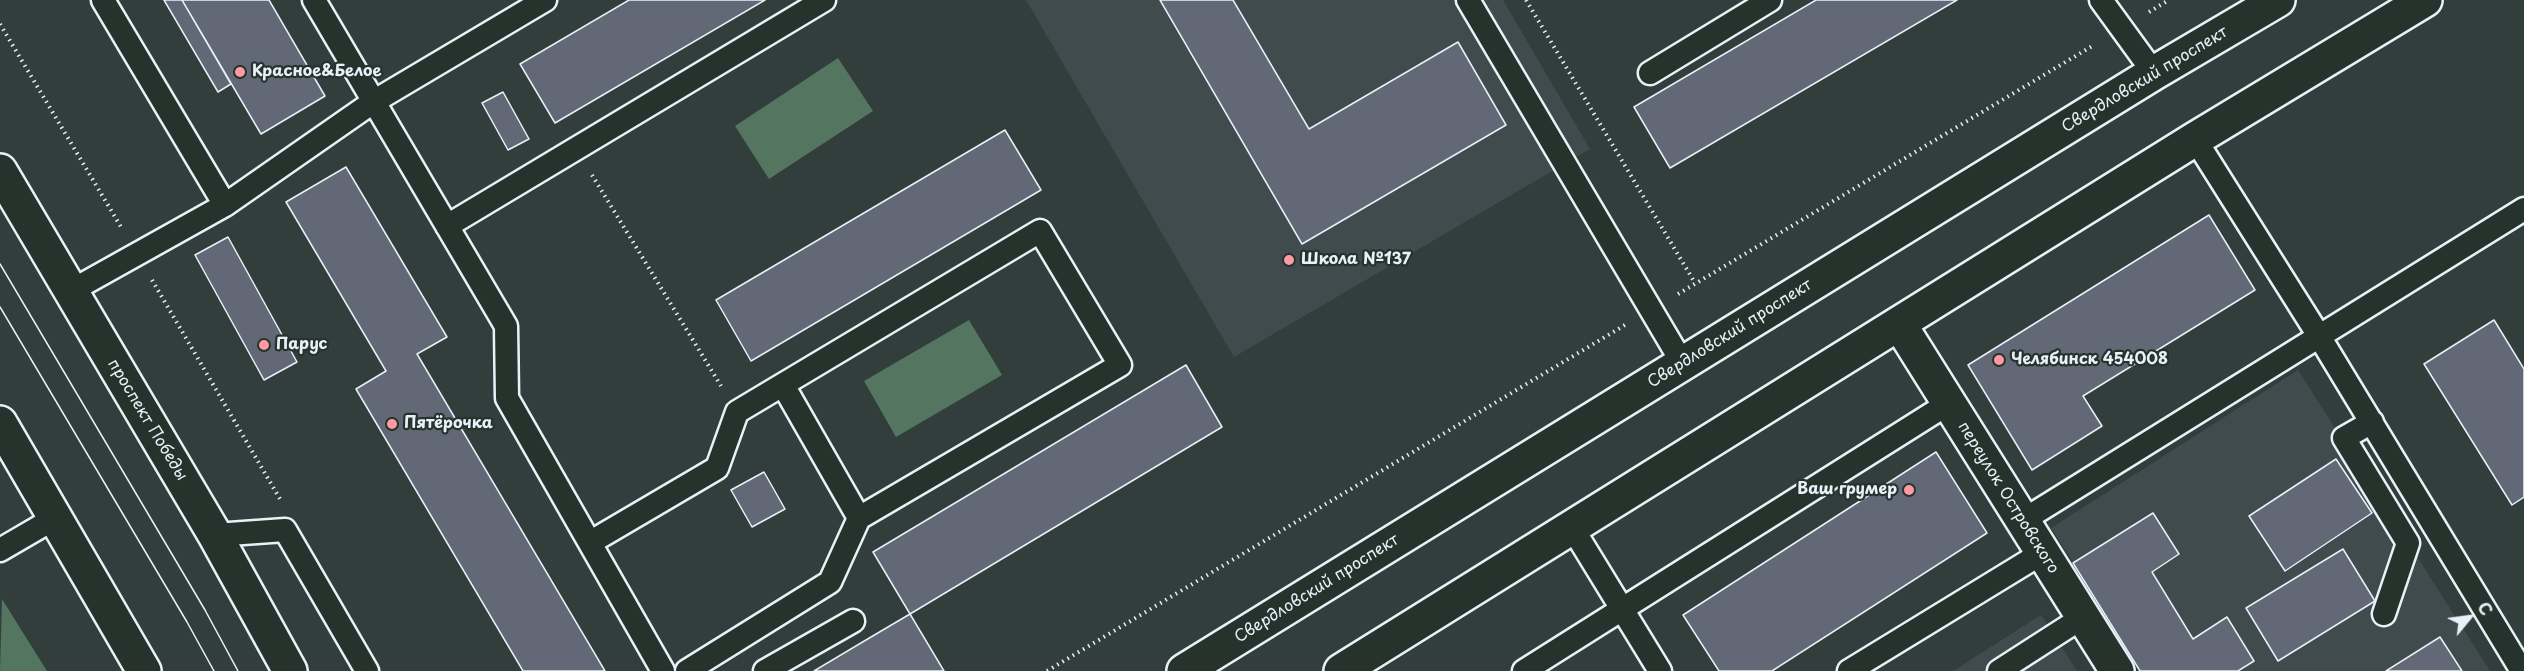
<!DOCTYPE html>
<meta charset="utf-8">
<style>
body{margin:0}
#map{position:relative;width:2524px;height:671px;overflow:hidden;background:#323e3c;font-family:"Playpen Sans",sans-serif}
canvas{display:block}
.north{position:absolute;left:2440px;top:587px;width:60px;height:60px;-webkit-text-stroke:4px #26332d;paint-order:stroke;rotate:61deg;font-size:16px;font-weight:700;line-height:24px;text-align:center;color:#e8f1f8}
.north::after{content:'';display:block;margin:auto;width:21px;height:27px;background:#e8f1f8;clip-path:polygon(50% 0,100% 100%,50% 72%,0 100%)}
</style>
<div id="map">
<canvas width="2524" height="671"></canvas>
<div class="north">С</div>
</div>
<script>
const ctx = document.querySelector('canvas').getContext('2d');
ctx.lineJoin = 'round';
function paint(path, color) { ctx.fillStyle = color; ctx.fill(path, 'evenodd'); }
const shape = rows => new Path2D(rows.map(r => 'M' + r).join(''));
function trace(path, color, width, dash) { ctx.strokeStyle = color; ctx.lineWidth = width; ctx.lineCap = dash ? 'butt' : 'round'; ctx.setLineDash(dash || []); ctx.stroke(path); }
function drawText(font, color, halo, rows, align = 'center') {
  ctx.font = font + ' "Playpen Sans",sans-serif'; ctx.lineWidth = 4.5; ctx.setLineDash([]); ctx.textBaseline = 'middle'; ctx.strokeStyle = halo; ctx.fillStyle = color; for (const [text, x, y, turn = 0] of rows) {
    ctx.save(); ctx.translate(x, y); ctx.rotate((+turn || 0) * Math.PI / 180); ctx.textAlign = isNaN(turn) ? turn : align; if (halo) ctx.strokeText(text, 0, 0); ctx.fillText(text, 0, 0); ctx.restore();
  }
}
paint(shape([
 [1026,0,1503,0,1590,149,1234,357],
 [2298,370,2490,671,2143,671,2051,528],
 [2041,615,2077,671,1953,671]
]), '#404b4d');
paint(shape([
 [838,58,873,111,769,179,735,126],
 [969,320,1002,375,896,437,864,381],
 [2,599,47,671,0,671]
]), '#54755f');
const building = shape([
 [164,0,182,0,231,84,218,92,164,0],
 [182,0,269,0,325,96,261,134,182,0],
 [629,0,765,0,555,123,520,64,629,0],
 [1160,0,1233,0,1309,129,1458,42,1506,125,1302,244,1160,0],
 [1816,0,1957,0,1670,168,1634,107,1816,0],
 [503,92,529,139,508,150,482,103,503,92],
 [1005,130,1041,190,751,361,716,300,1005,130],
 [346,167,447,337,417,354,605,671,523,671,356,389,386,371,286,202,346,167],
 [2209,215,2255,290,2083,396,2102,426,2032,470,1968,365,2209,215],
 [228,237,297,362,264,380,195,255,228,237],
 [2494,320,2524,369,2524,497,2512,505,2424,364,2494,320],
 [1186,365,1222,427,910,614,873,552,1186,365],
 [1936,452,1987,533,1772,671,1719,671,1683,615,1936,452],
 [2336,459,2372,513,2285,571,2249,516,2336,459],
 [764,472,785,509,752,527,731,490,764,472],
 [2153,513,2179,554,2152,572,2193,639,2227,617,2254,661,2238,671,2140,671,2073,563,2153,513],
 [2343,549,2375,601,2278,661,2246,608,2343,549],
 [910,614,944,671,814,671,871,637,910,614],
 [2440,637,2462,671,2386,671,2440,637]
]);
paint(building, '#626876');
trace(building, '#e8f1f8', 1.5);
const lane = shape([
 [103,0,225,205],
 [314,0,506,326,507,398,663,671],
 [1468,0,1683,364],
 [2101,0,2154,73],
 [1650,73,1770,0],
 [2195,139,2319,336,2522,671],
 [447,226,824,0],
 [71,291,225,205,373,102,545,0],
 [783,385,859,518],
 [2372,422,2344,438,2408,543,2384,614],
 [2022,521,2524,209],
 [1573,529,1660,671],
 [215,535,285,530,367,671],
 [591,542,717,468,737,412,1040,231,1120,365,859,518,830,582,687,671],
 [0,550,55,518],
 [765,671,853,621],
 [1524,671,1949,403],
 [1849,671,2042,553],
 [1999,671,2083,617]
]);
const street = shape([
 [1900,325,2117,671]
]);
const primary = shape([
 [0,171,215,535,290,671],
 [0,423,144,671],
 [1184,671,2154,73,2278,0],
 [1341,671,2195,139,2425,0]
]);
trace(lane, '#e8f1f8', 27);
trace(street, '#e8f1f8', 38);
trace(primary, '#e8f1f8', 38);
trace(shape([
 [1526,0,1695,283],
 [2149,12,2169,0],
 [0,24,121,227],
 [592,175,721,386],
 [152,280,280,499],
 [1678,294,2094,45],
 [1047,671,1625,325]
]), '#e8f1f8', 4, [1.5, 4.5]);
trace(lane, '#26332d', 22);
trace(street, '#26332d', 33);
trace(primary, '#26332d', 33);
trace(shape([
 [0,264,205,610,238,671],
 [0,307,187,622,214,671]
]), '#e8f1f8', 1.5);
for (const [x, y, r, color] of [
 [240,72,6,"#ff9aa2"],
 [1289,260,6,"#ff9aa2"],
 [264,345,6,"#ff9aa2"],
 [1999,360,6,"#ff9aa2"],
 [392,424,6,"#ff9aa2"],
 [1909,490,6,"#ff9aa2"]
]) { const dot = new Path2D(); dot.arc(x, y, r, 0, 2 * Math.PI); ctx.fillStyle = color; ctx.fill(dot); trace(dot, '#26332d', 2); }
drawText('bold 16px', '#e8f1f8', '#26332d', [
 ["Красное&Белое",252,72],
 ["Школа №137",1301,260],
 ["Парус",276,345],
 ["Челябинск 454008",2011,360],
 ["Пятёрочка",404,424],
 ["Ваш грумер",1897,490,"right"]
], 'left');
drawText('16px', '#e8f1f8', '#26332d', [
 ["Свердловский проспект",2145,80,-31],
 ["Свердловский проспект",1730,334,-32],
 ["проспект Победы",147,420,59],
 ["переулок Островского",2008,498,58],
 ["Свердловский проспект",1317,589,-32]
]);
</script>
